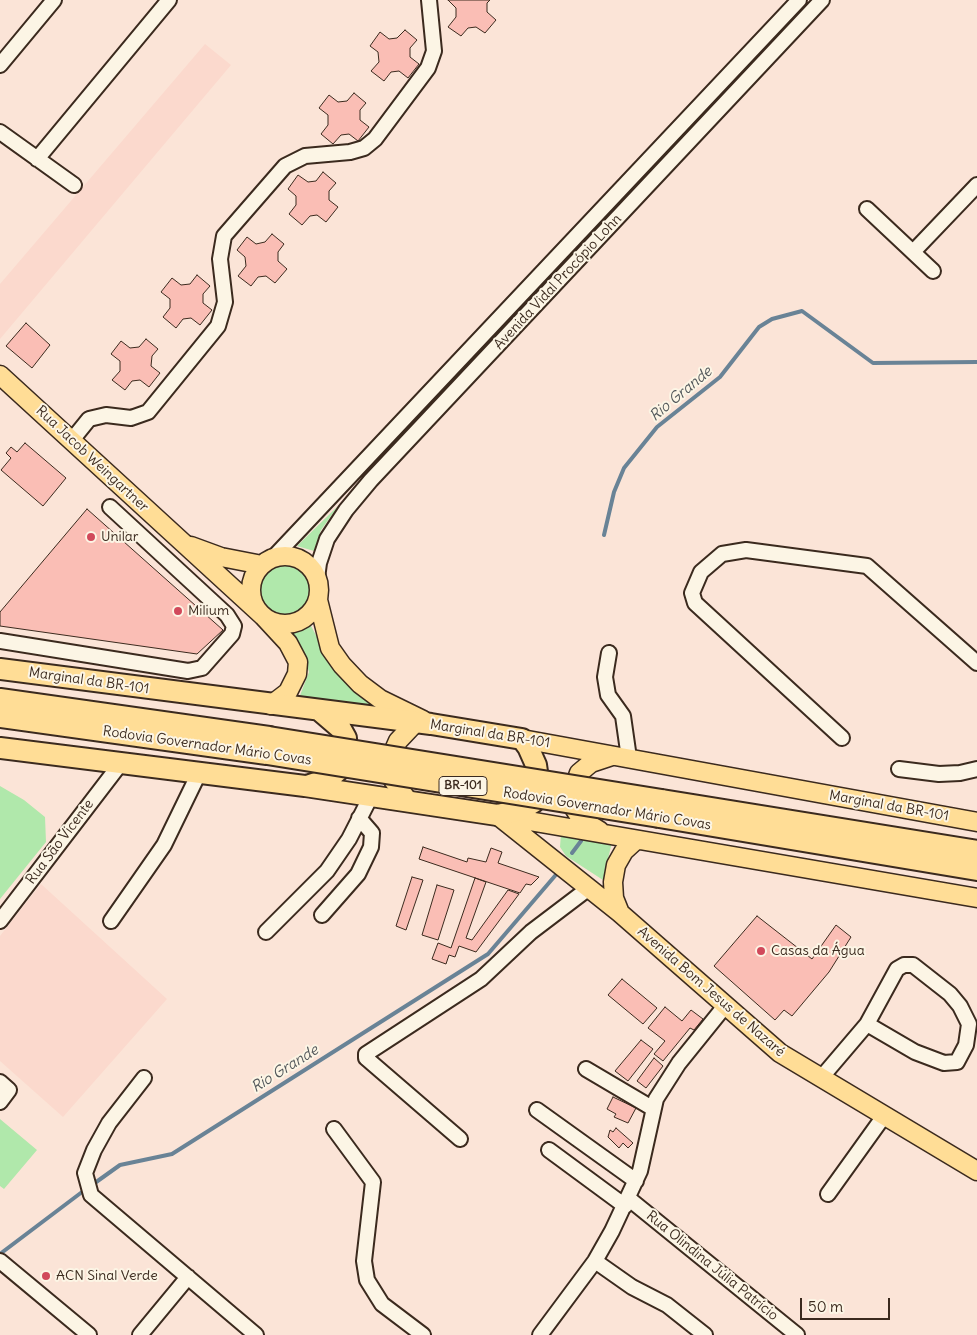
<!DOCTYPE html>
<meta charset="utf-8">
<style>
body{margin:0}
#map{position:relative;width:977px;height:1335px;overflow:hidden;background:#fbe4d7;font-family:Delius,sans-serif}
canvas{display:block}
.scale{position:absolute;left:800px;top:1298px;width:90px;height:22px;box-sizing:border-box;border:2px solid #3b2a1e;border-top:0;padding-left:6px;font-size:15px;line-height:18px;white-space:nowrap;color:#3b2a1e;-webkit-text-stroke:4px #fcf5e5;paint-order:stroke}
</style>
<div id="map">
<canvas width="977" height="1335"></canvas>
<div class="scale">50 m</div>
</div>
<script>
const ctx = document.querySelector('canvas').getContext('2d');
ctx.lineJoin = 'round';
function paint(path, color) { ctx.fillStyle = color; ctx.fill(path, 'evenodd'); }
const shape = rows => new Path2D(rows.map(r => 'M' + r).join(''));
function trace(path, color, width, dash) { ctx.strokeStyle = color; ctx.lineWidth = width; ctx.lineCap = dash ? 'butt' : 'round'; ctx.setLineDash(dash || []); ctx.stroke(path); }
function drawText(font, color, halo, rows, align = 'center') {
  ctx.font = font + ' Delius,sans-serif'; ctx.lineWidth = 4; ctx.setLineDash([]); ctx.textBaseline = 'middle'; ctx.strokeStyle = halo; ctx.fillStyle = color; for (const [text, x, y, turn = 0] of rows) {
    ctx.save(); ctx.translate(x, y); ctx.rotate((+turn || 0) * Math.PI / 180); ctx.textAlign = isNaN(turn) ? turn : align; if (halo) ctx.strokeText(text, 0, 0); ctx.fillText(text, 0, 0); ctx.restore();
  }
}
paint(shape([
 [205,44,231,65,0,339,0,284],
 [41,884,167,999,63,1117,0,1061,0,936]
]), '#fbd9cd');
paint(shape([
 [339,505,321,530,314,551,297,546],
 '261 590a26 26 0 1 1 52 0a26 26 0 1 1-52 0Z',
 [309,622,329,660,344,680,374,706,299,698,309,672,301,649,288,631,301,628],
 [0,786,24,800,45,817,46,842,0,899],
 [561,834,612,842,603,880,566,856,560,847],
 [0,1119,37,1150,4,1189,0,1186]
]), '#b0e8ab');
trace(shape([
 [604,535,614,492,624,468,657,427,720,377,759,327,772,319,802,311,873,363,977,362],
 [572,853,581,841],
 [92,1185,120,1165,172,1154,488,954,560,870],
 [0,1254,86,1189]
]), '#698396', 4);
const building = shape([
 [448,0,490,0,487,3,487,12,496,20,485,33,476,27,468,28,461,36,448,27,456,17,456,8,448,0],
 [405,30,417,40,410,48,410,57,419,64,408,78,399,71,391,72,384,81,371,71,379,62,378,52,370,46,380,32,389,39,397,38,405,30],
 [354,93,366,103,360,110,360,120,369,127,358,141,349,134,341,135,333,144,321,134,328,125,328,115,319,108,329,95,338,102,347,101,354,93],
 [323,172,336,183,329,191,329,200,338,207,326,222,317,215,310,216,302,225,289,214,296,205,296,196,288,189,298,175,308,182,316,181,323,172],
 [272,234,284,244,278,252,278,261,287,269,275,283,266,276,258,277,251,286,238,276,246,266,245,257,237,250,247,237,256,244,265,242,272,234],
 [197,275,210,286,203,294,203,303,212,310,200,325,191,318,183,319,176,328,163,317,170,308,170,299,161,292,172,278,181,285,190,284,197,275],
 [26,323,50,345,32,368,6,346,26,323],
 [146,339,158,349,152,356,151,366,160,373,149,387,140,380,132,381,125,390,112,380,120,371,120,361,111,354,121,341,130,348,139,347,146,339],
 [25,443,66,478,43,506,1,470,11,458,6,453,11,447,17,452,25,443],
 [87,509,223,630,197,654,0,626,0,612,87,509],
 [423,847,467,862,468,858,486,862,491,848,502,852,498,863,539,877,531,885,526,884,520,893,419,859,423,847],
 [412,877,423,880,406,930,396,926,412,877],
 [475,878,486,882,466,938,472,940,508,890,519,894,476,952,459,946,455,957,449,955,446,964,432,959,438,943,451,948,475,878],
 [437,885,454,890,438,940,422,935,437,885],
 [757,916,812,959,836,925,851,937,829,972,792,1016,784,1010,775,1020,714,966,757,916],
 [622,979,657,1008,643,1024,608,995,622,979],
 [665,1007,682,1021,691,1010,703,1019,694,1030,690,1028,663,1061,654,1054,665,1041,648,1028,665,1007],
 [641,1040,653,1049,628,1081,615,1071,641,1040],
 [654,1058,663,1066,646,1088,637,1081,654,1058],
 [613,1097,636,1108,628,1123,614,1117,616,1114,607,1109,613,1097],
 [616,1128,633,1143,628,1148,623,1143,619,1148,608,1137,610,1130,613,1132,616,1128]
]);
paint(building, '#fabeb5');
trace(building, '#3b2a1e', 1);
const minor = shape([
 [0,65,54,0],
 [0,132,74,185],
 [37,159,169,0],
 [867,209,933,271],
 [913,252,977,185],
 [72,440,89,419,106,415,131,418,148,412,218,326,225,302,220,259,224,236,285,166,305,156,350,152,364,148,375,139,428,68,434,51,429,0],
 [272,559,799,0],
 [317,578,319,563,327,539,346,510,371,480,822,0],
 [0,641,188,671,202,668,232,634,234,626,227,615,110,507],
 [609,653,605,677,608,695,623,716,629,758],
 [842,738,695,603,692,593,701,572,722,554,746,550,867,566,977,663],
 [899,769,939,774,960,773,977,769],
 [322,915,358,874,371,847,372,833,359,818],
 [0,921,121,763],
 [111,921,164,845,199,773],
 [266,932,327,871,349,839,371,796],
 [586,1069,652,1108],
 [144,1078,109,1123,94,1150,85,1173,91,1195,256,1335],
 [821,1078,867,1024,897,969,904,965,913,965,950,994,960,1006,969,1024,966,1045,957,1062,944,1063,915,1052,867,1024],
 [0,1082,9,1090,0,1102],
 [537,1110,636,1181],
 [334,1129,373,1182,364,1261,367,1280,382,1304,423,1335],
 [460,1139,366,1058,366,1054,481,979,531,932,589,888],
 [549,1150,625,1206],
 [828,1194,884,1116],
 [628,1198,797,1335],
 [0,1261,89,1335],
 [595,1261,632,1287,667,1305,705,1335],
 [140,1335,188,1277],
 [540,1335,595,1261,612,1231,640,1171,656,1099,679,1063,725,1006]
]);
const major = shape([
 [0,375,263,616,288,643,298,662,297,674,288,692,271,705],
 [191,546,221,557,262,565],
 '251 590a34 34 0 1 1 68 0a34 34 0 1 1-68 0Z',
 [318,600,330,648,342,665,360,684,380,699,423,720],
 [522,739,977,822],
 [409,802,393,780,391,766,394,750,398,741,416,722],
 [497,815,620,913,780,1053,977,1171],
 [500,816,977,898],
 [600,831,581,819,572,805,573,790,579,773,591,763,612,756],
 [620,913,614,898,613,882,616,865,624,851,636,840]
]);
const highway = shape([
 [0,669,431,724,522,739,528,747,536,765,538,779,534,802,521,810,497,815,305,786,0,748],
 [0,699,269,737],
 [0,717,267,754],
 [307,786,328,779,340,769,345,755,346,738,341,729,320,711],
 [662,800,977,851],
 [659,817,977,870]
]);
trace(minor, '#3b2a1e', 18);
trace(major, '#3b2a1e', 21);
trace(highway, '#3b2a1e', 24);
trace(minor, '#fcf5e5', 14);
trace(major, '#ffdd96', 18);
trace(highway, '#ffdd96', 20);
const highwayBridge = shape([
 [269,737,662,800],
 [267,754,659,817]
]);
trace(highwayBridge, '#3b2a1e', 24, []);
trace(highwayBridge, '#ffdd96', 20);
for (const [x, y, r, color] of [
 [91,537,5,"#d1495b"],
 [178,611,5,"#d1495b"],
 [761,951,5,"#d1495b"],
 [46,1276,5,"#d1495b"]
]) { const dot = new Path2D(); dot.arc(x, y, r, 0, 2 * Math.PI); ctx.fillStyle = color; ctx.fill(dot); trace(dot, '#fcf5e5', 2); }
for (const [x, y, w] of [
 [463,786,48]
]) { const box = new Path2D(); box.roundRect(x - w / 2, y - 9.5, w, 19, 4); ctx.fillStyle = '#fcf5e5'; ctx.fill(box); trace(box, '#3b2a1e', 1); }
drawText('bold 12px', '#3b2a1e', null, [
 ["BR-101",463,786]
]);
drawText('14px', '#3b2a1e', '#fcf5e5', [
 ["Avenida Vidal Procópio Lohn",558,282,-47],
 ["Rua Jacob Weingartner",92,459,43],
 ["Marginal da BR-101",89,681,8],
 ["Marginal da BR-101",490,734,9],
 ["Rodovia Governador Mário Covas",207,746,8],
 ["Marginal da BR-101",889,806,10],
 ["Rodovia Governador Mário Covas",607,809,9],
 ["Rua São Vicente",60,842,-53],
 ["Avenida Bom Jesus de Nazaré",711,992,41],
 ["Rua Olindina Júlia Patrício",712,1266,39]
]);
drawText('14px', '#3b2a1e', '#fcf5e5', [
 ["Unilar",101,537],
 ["Milium",188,611],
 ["Casas da Água",771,951],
 ["ACN Sinal Verde",56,1276]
], 'left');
drawText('italic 15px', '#52575a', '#fcf5e5', [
 ["Rio Grande",681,394,-40],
 ["Rio Grande",285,1069,-32]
]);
</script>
